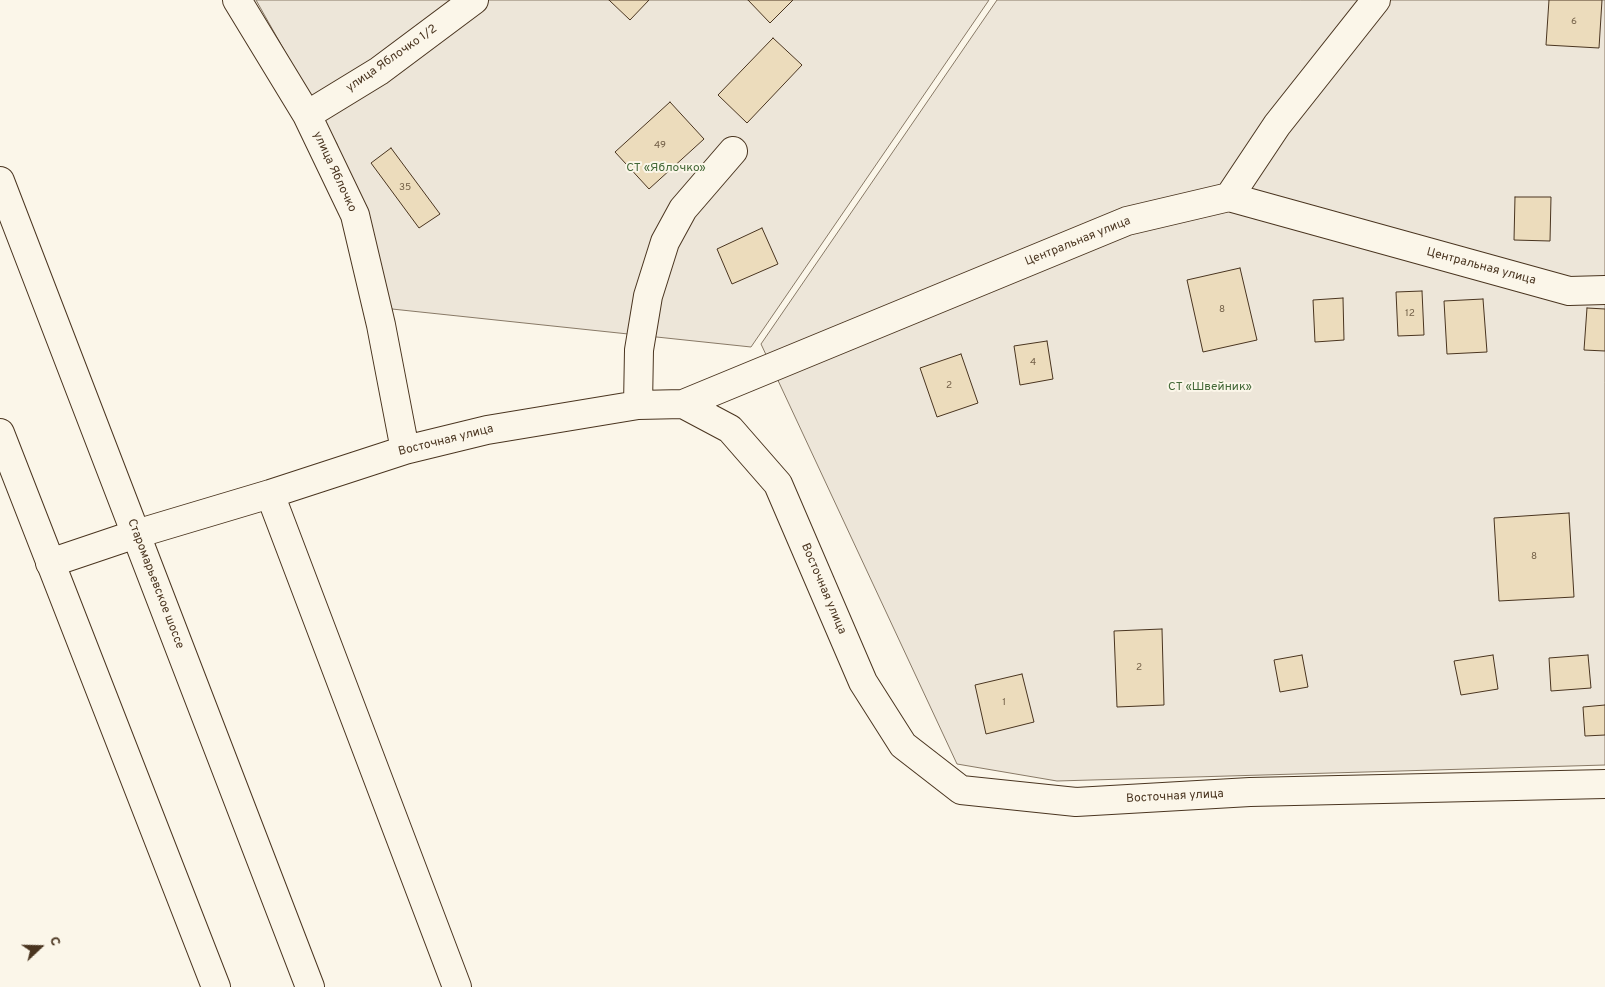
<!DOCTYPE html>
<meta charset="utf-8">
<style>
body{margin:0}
#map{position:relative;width:1605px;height:987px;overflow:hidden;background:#fbf6e9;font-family:Overpass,sans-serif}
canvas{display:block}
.north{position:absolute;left:15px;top:922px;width:50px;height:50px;-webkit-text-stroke:4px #fbf6e9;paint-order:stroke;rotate:69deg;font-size:14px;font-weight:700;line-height:20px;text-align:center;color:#4a3520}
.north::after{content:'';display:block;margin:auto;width:18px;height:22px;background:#4a3520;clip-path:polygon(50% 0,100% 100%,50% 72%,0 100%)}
</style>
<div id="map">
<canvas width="1605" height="987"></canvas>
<div class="north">С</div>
</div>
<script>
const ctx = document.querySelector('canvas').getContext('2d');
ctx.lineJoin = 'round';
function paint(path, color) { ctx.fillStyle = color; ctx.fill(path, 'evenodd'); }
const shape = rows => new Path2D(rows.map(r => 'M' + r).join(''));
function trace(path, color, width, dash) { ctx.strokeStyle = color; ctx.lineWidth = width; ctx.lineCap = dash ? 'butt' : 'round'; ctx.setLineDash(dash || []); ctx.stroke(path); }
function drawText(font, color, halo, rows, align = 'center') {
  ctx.font = font + ' Overpass,sans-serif'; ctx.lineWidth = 4; ctx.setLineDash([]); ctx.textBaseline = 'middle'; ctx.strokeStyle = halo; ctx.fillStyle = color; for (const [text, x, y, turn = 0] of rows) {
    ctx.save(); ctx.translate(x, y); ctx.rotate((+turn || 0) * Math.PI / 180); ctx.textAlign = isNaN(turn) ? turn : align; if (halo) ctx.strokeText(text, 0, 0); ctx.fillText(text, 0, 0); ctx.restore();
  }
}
const green = shape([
 [256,0,989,0,751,347,392,309,337,144,256,0],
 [997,0,1605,0,1605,765,1057,781,957,764,761,344,997,0]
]);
paint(green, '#ede6d9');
trace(green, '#887966', 1);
const building = shape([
 [609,0,649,0,630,20,609,0],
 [748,0,793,0,770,23,748,0],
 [1549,0,1602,0,1599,48,1546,45,1549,0],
 [773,38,802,65,747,123,718,95,773,38],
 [670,102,704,139,649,189,615,152,670,102],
 [391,148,440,214,419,228,371,163,391,148],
 [1515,197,1551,197,1550,241,1514,240,1515,197],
 [762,228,778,264,732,284,717,249,762,228],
 [1240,268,1257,340,1203,352,1187,280,1240,268],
 [1422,291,1424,335,1398,336,1396,292,1422,291],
 [1343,298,1344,340,1315,342,1313,300,1343,298],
 [1483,299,1487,352,1447,354,1444,301,1483,299],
 [1587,308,1605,309,1605,351,1584,350,1587,308],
 [1047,341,1053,379,1020,385,1014,346,1047,341],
 [961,354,978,403,937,417,920,368,961,354],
 [1569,513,1574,597,1499,601,1494,518,1569,513],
 [1162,629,1164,705,1117,707,1114,631,1162,629],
 [1302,655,1308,687,1280,692,1274,660,1302,655],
 [1493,655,1498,689,1461,695,1454,661,1493,655],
 [1588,655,1591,688,1551,691,1549,658,1588,655],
 [1022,674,1034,722,986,734,975,685,1022,674],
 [1605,705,1605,735,1585,736,1583,707,1605,705]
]);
paint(building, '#ecdcbc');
trace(building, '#4a3520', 1);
const minor = shape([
 [237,0,307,115,355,215,381,325,405,450],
 [307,115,379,71,474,0],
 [1229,197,1277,125,1376,0],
 [683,404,1127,221,1229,197,1569,291,1605,290],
 [638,405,639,350,648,296,665,242,683,209,733,151],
 [270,494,457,987],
 [50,563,136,534,270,494,405,450,487,430,638,405,683,404,730,429,778,484,863,682,903,745,961,790,1076,802,1250,792,1605,784]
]);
const major = shape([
 [0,181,310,987],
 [0,433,216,987]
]);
trace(minor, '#4a3520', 30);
trace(major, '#4a3520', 30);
trace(minor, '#fbf6e9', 28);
trace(major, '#fbf6e9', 28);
drawText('10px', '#725f47', null, [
 ["6",1574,22],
 ["49",660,146],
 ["35",405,188],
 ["8",1222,310],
 ["12",1410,314],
 ["4",1033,363],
 ["2",949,386],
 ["8",1534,557],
 ["2",1139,668],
 ["1",1004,703]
]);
drawText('12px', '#4a3520', '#fbf6e9', [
 ["улица Яблочко 1/2",392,59,-35],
 ["улица Яблочко",334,172,65],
 ["Центральная улица",1078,242,-22],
 ["Центральная улица",1481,267,15],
 ["Восточная улица",446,441,-14],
 ["Старомарьевское шоссе",155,584,69],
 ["Восточная улица",823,589,67],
 ["Восточная улица",1175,797,-3]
]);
drawText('12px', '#436837', '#fbf6e9', [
 ["СТ «Яблочко»",666,169],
 ["СТ «Швейник»",1210,388]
]);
</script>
